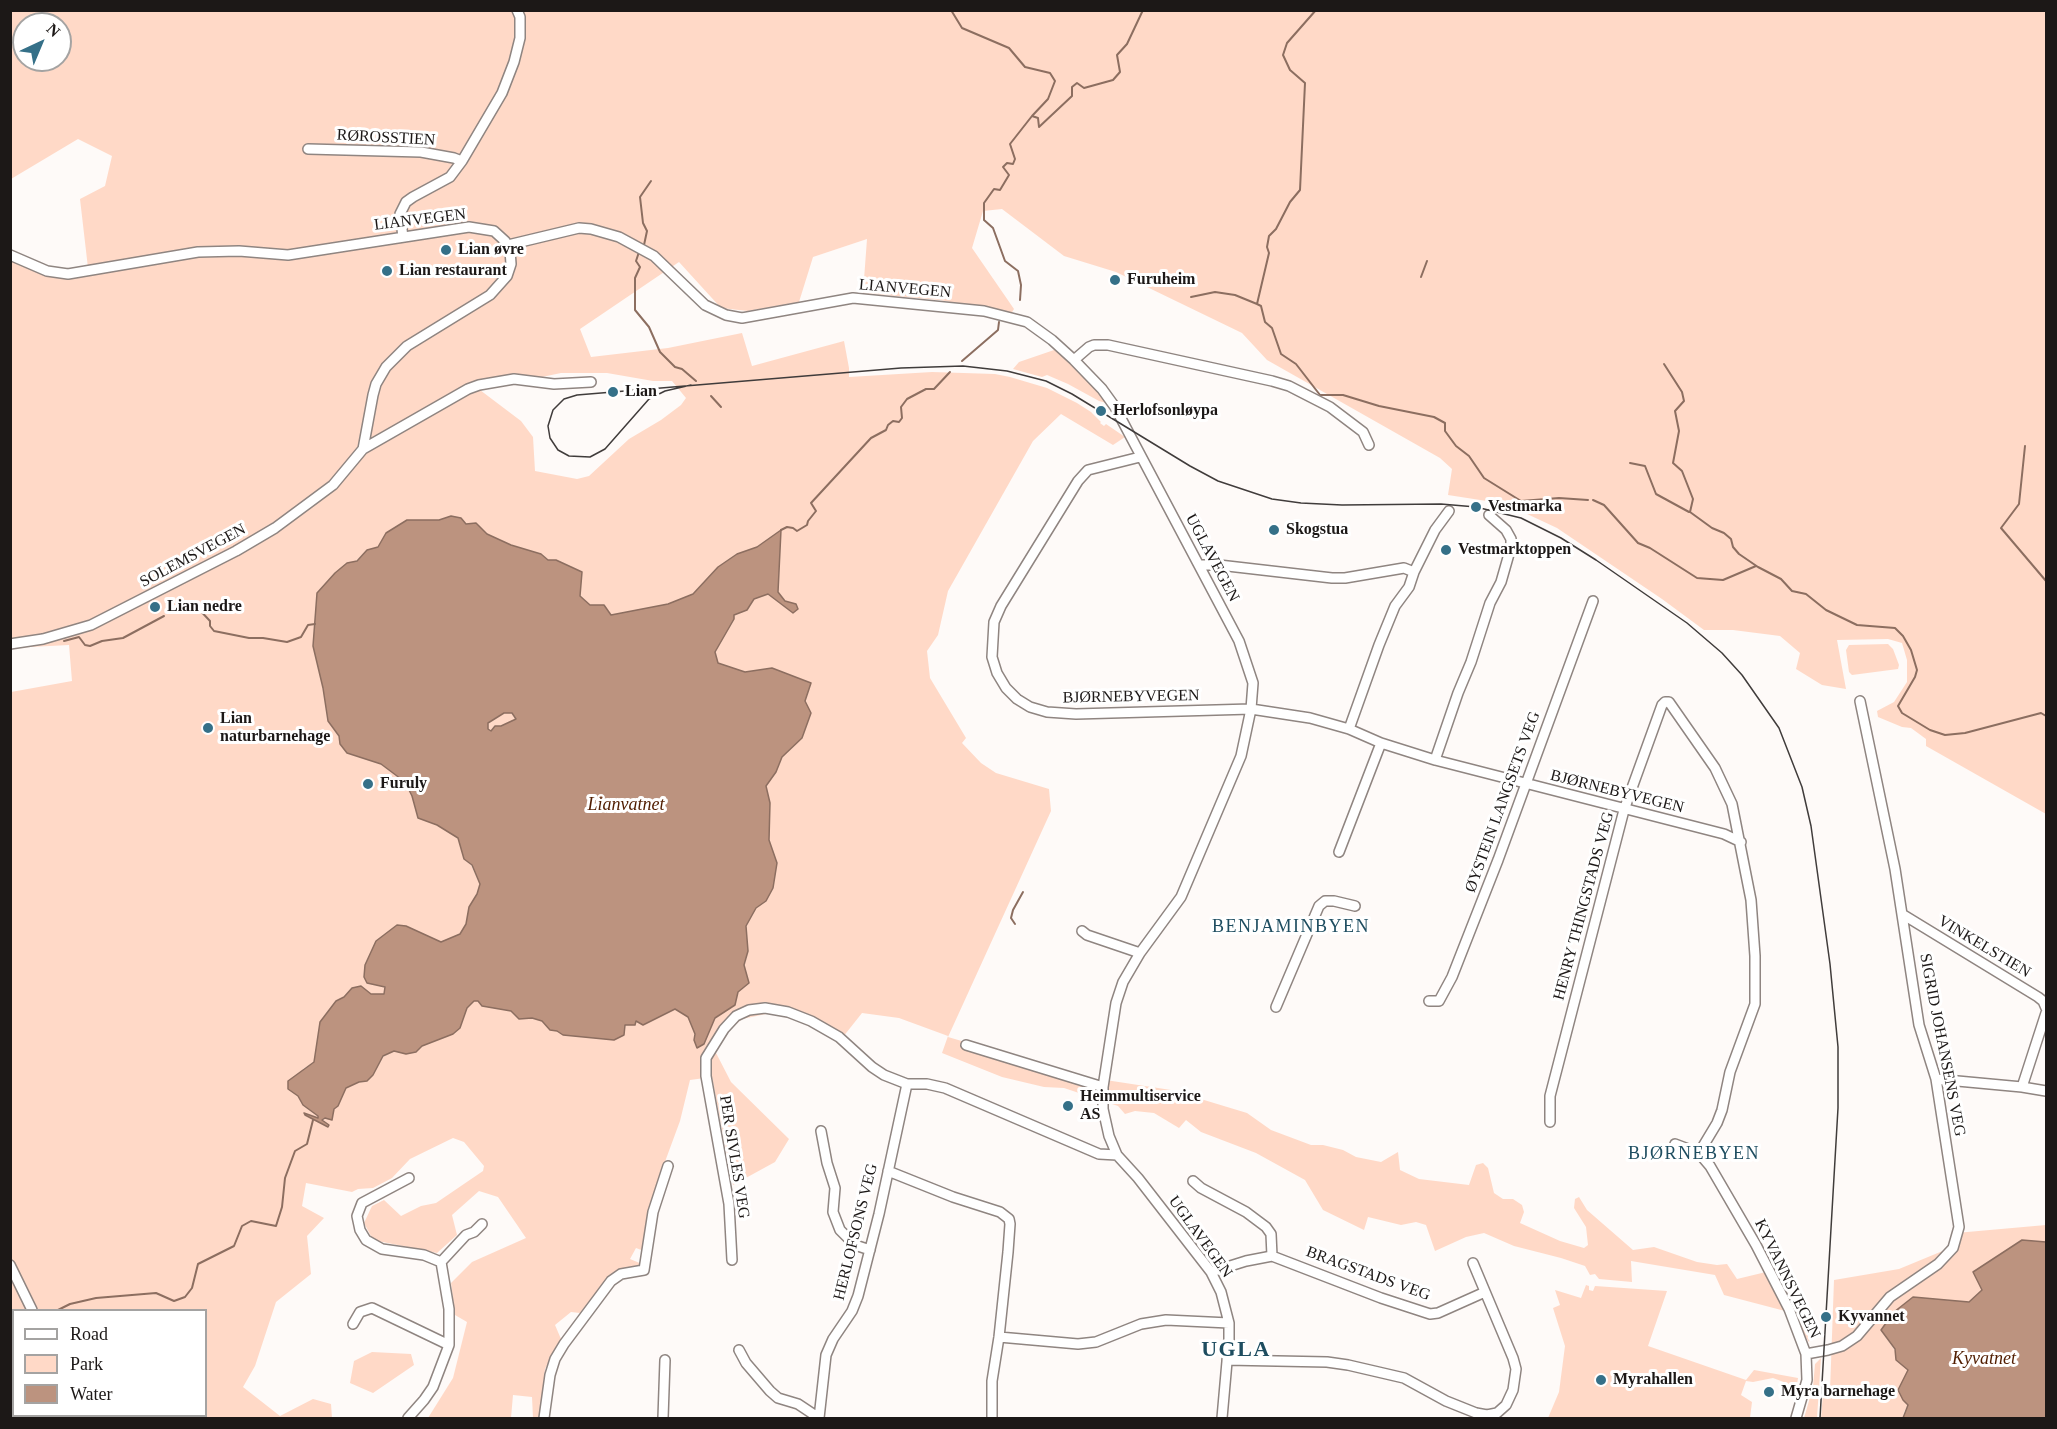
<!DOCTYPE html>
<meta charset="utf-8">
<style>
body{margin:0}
#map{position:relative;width:2057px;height:1429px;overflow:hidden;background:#fefaf8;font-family:"Times New Roman",serif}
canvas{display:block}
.frame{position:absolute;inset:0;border:12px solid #1c1817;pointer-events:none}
.legend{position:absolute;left:12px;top:1309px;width:195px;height:108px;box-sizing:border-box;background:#fff;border:2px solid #a4a3a2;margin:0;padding:8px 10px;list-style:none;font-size:18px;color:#1c1817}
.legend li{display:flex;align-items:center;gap:12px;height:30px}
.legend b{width:30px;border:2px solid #a4a3a2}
.north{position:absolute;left:12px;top:12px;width:60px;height:60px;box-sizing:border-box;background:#fff;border:2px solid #a4a3a2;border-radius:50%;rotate:44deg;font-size:16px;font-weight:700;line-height:24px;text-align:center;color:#1c1817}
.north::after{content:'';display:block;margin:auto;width:21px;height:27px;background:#357088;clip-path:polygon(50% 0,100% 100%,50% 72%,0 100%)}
</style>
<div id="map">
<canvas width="2057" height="1429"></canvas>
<div class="frame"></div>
<ul class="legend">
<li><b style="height:8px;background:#fff"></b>Road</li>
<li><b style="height:16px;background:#ffd9c7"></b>Park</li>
<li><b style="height:16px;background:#bc937f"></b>Water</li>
</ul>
<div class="north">N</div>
</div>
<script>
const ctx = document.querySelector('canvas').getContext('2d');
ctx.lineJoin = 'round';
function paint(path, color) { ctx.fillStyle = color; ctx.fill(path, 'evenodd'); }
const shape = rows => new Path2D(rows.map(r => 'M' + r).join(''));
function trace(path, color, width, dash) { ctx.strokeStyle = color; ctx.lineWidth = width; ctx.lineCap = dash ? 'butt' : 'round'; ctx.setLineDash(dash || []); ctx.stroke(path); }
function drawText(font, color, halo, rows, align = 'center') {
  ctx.font = font + ' "Times New Roman",serif'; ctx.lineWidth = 6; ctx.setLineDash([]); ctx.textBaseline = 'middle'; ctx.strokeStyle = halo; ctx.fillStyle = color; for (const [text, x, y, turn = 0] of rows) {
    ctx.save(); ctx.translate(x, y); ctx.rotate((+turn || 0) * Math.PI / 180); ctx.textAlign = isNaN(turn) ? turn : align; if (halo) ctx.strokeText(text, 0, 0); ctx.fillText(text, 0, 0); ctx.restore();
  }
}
paint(shape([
 [10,11,2046,11,2046,814,1926,746,1926,739,1911,728,1902,727,1878,717,1877,711,1894,702,1907,682,1907,660,1902,643,1888,639,1837,640,1846,689,1822,685,1796,669,1800,653,1780,636,1733,630,1704,630,1662,599,1557,528,1525,513,1493,502,1448,495,1452,469,1440,458,1267,360,1242,333,1116,272,1064,256,1002,209,983,211,972,248,1014,309,1011,314,940,300,863,293,867,239,813,257,799,302,748,311,721,308,679,262,580,329,591,357,668,348,742,333,752,366,844,341,849,368,849,377,932,372,995,374,1010,377,1047,388,1077,403,1091,412,1101,422,1100,423,1104,426,1106,424,1125,437,1113,445,1061,414,1033,441,948,591,938,635,927,651,930,678,966,738,962,743,981,763,996,773,1049,789,1051,811,948,1037,1095,1080,1099,1079,1171,1090,1247,1113,1271,1130,1311,1145,1323,1145,1343,1150,1356,1157,1381,1162,1398,1152,1400,1170,1419,1179,1469,1185,1476,1165,1483,1163,1488,1168,1494,1193,1503,1199,1513,1199,1522,1205,1524,1212,1520,1223,1560,1241,1584,1248,1588,1245,1586,1227,1574,1208,1575,1199,1579,1197,1587,1210,1633,1250,1654,1247,1697,1262,1717,1265,1727,1264,1737,1279,1766,1272,1785,1311,1724,1295,1715,1275,1631,1261,1632,1282,1599,1279,1595,1274,1590,1275,1585,1266,1561,1258,1514,1246,1484,1233,1466,1237,1435,1251,1426,1225,1416,1222,1401,1225,1368,1217,1364,1230,1323,1210,1305,1180,1256,1153,1201,1132,1186,1120,1179,1128,1154,1113,1135,1111,1125,1114,1118,1106,1064,1088,1044,1087,1002,1077,942,1053,948,1036,899,1018,862,1013,839,1042,800,1021,771,1013,742,1019,723,1036,715,1051,731,1082,789,1139,775,1162,733,1185,712,1077,690,1080,680,1121,659,1178,648,1223,644,1251,636,1248,630,1259,642,1264,611,1275,580,1313,571,1312,555,1325,561,1339,545,1369,540,1418,533,1418,532,1397,513,1395,511,1418,428,1418,453,1378,467,1322,455,1315,451,1283,472,1262,526,1238,498,1197,479,1191,452,1215,457,1235,437,1253,373,1240,364,1223,372,1206,384,1200,401,1216,421,1206,436,1203,483,1171,484,1166,464,1142,453,1138,410,1159,392,1178,373,1188,358,1189,352,1192,306,1183,302,1206,324,1218,307,1236,311,1274,276,1302,255,1366,243,1387,280,1416,313,1399,331,1404,332,1418,11,1418,11,692,72,681,69,645,11,648,11,252,15,255,60,271,88,268,80,199,105,186,112,156,78,139,11,179],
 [24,24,60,24,60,60,24,60],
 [561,373,607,373,653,381,672,381,686,398,681,405,661,420,629,439,589,476,577,479,535,471,533,437,521,421,480,390],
 [451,516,466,524,476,523,487,534,511,545,541,554,548,560,556,560,580,596,590,605,611,615,668,604,693,594,718,567,737,554,757,547,781,531,778,592,793,613,768,594,754,599,747,610,734,615,734,619,715,651,718,663,745,672,772,668,811,683,805,701,802,738,782,757,776,772,765,786,770,803,769,840,777,863,746,926,748,951,735,1005,715,1018,704,1044,697,1048,695,1034,688,1017,675,1009,643,1025,636,1021,625,1025,563,1035,557,1031,550,1030,542,1021,532,1018,519,1019,511,1011,482,1006,478,1001,473,1001,467,1008,460,1028,453,1034,422,1046,416,1052,406,1054,394,1051,383,1057,373,1075,346,1088,338,1106,334,1109,333,1116,322,1120,305,1115,305,1113,318,1119,318,1116,303,1105,298,1096,303,1069,314,1062,320,1022,336,1001,344,997,352,988,371,994,384,995,385,987,367,983,406,926,441,942,460,934,467,924,469,907,477,894,480,884,471,865,464,859,458,838,437,825,418,818,412,796,405,782,381,764,347,753,340,744,339,736,328,721,323,688,313,646,315,624,347,563,356,561,367,550,378,547,386,533,407,520,439,520],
 [14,1310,206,1310,206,1416,14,1416],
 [1057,349,1084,375,1110,404,1099,401,1068,384,1047,375,1042,377,1013,369,1019,362],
 [1888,644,1893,649,1899,665,1898,669,1852,675,1849,672,1846,650,1849,645],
 [504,713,512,713,517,719,501,726,495,726,491,731,487,729,488,723],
 [2046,1225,2046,1242,2022,1240,1974,1272,1982,1290,1969,1302,1913,1297,1894,1312,1881,1330,1908,1370,1908,1405,1904,1412,1903,1418,1821,1418,1823,1394,1829,1393,1830,1391,1834,1280,1899,1269,1945,1250,1956,1233],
 [1586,1285,1589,1286,1589,1290,1593,1291,1595,1286,1667,1291,1648,1346,1746,1380,1754,1370,1798,1378,1797,1384,1789,1384,1773,1378,1753,1382,1746,1381,1741,1395,1752,1402,1750,1418,1548,1418,1559,1392,1565,1346,1553,1308,1560,1305,1555,1290,1581,1298],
 [1793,1311,1811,1314,1811,1337,1809,1342,1803,1334],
 [372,1352,411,1354,414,1365,373,1393,350,1383,354,1361],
 [1821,1358,1817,1418,1804,1418,1813,1387,1815,1364]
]), '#ffd9c7');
const water = shape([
 [451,516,461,518,466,524,476,523,487,534,511,545,541,554,548,560,556,560,582,572,580,596,590,605,604,605,611,615,668,604,693,594,718,567,737,554,757,547,781,530,778,592,785,601,796,604,798,609,793,613,768,594,754,599,747,610,734,615,734,619,715,652,718,663,745,672,772,668,811,683,805,701,811,713,802,738,782,757,776,772,766,786,770,803,769,840,777,863,773,888,766,901,756,908,746,926,748,951,744,965,749,983,738,992,735,1005,715,1018,704,1044,697,1048,694,1040,695,1034,688,1017,675,1009,643,1025,636,1021,635,1025,625,1025,624,1035,614,1040,563,1035,557,1031,550,1030,542,1021,532,1018,519,1019,511,1011,482,1006,478,1001,474,1001,467,1008,460,1028,453,1034,422,1046,416,1052,406,1054,394,1051,383,1056,373,1075,367,1081,359,1082,346,1088,338,1106,334,1109,332,1120,325,1118,322,1120,329,1125,328,1127,305,1115,304,1113,318,1118,318,1116,303,1105,298,1096,288,1089,288,1081,314,1062,320,1022,336,1001,344,997,352,988,361,986,371,994,384,994,385,987,367,983,364,977,365,965,376,941,397,925,406,926,441,942,460,934,466,924,469,907,477,894,480,884,472,865,464,859,458,838,437,825,418,818,412,796,405,782,381,764,347,753,340,744,339,736,328,721,323,688,313,646,317,593,335,573,347,563,357,561,367,550,378,547,386,533,407,520,439,520,451,516],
 [504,713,512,713,516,719,501,726,495,726,491,731,488,729,488,723,504,713],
 [2022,1240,2046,1242,2046,1418,1903,1418,1908,1405,1903,1400,1898,1390,1908,1370,1896,1360,1895,1349,1881,1330,1894,1312,1913,1297,1969,1302,1982,1290,1973,1272,2022,1240]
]);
paint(water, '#bc937f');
trace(water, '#8c6e60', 1.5);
trace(shape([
 [951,10,962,28,1009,48,1025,67,1050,73,1055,81,1048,99,1032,116,1010,144,1015,159,1013,164,1007,163,1003,167,1009,175,1000,190,994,189,984,203,984,220,993,228,1005,261,1018,271,1021,285,1020,300],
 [1316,10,1287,43,1283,55,1290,70,1305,83,1300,190,1290,202,1276,229,1269,236,1267,247,1269,253,1257,304,1261,306,1265,322,1272,328,1281,354,1296,364,1320,395,1343,395,1379,406,1434,417,1445,423,1445,431,1456,446,1469,456,1484,478,1521,501,1559,498,1588,500],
 [1032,116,1038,118,1039,127,1072,96,1072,87,1077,83,1084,88,1113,80,1120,72,1117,55,1127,44,1143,10],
 [644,245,647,231,643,223,640,197,651,181],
 [639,252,636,261,640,267,635,278,635,310,649,327,660,352,675,367,682,369,696,381],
 [1421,277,1427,261],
 [1191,297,1215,292,1235,295,1257,304],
 [962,361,998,330,999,322],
 [1664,364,1682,392,1684,401,1675,411,1679,431,1673,463,1682,471,1693,499,1690,512,1712,528,1724,533,1731,539,1733,547,1739,554,1758,567,1781,579,1792,591,1806,594,1826,610,1857,625,1895,628,1903,636,1911,650,1917,670,1915,677,1898,706,1902,713,1930,730,1945,735,1965,733,2041,713,2046,716],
 [711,396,721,407],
 [2025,446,2019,504,2001,528,2046,581],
 [1630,463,1645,466,1656,494,1689,512],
 [1593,500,1604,505,1638,543,1650,548,1697,578,1723,580,1756,566],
 [781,530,787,527,793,528,797,531,807,525,808,521,816,511,811,503,871,438,886,430,888,425,893,421,899,422,902,418,901,407,907,399,926,389,934,389,950,372],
 [172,612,195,605,210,621,210,626,214,631,249,638,263,638,287,642,301,637,308,625,315,624],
 [64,641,79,637,85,645,90,646,102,641,123,638,164,616],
 [1015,924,1011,918,1013,910,1023,892],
 [58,1310,70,1304,96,1298,156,1293,174,1301,185,1297,192,1288,198,1264,234,1246,242,1226,251,1221,276,1226,282,1207,285,1178,295,1151,307,1144,313,1120],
 [10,1392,14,1386]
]), '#8c6e60', 2);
const street = shape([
 [308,149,421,152,454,158,462,161],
 [403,237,400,214,406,202,413,197,450,177,462,161,502,93,514,62,520,38,520,17,517,10],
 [508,245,579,228,591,229,619,237,654,256,705,305,726,315,742,318,853,298,984,311,1027,322,1052,340,1074,360],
 [10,255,47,271,68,274,198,252,239,251,288,255,469,227,494,231,505,241,510,250,511,264,507,276,490,295,407,346,386,367,376,384,373,395,363,449],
 [1140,457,1088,470,1078,481,1001,606,994,622,992,657,997,673,1006,688,1017,699,1030,707,1047,712,1076,714,1251,709,1310,718,1349,729,1381,743,1435,760,1724,834,1741,842],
 [1200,565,1219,565,1332,578,1345,578,1404,568,1414,572,1435,530,1449,511],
 [10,644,43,639,91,625,236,551,275,528,333,485,363,449,468,389,479,385,514,379,554,384,591,382],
 [1349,729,1379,645,1395,606,1409,587,1414,572],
 [1435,760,1458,693,1471,662,1490,603,1501,582,1511,547,1511,539,1506,530,1489,515],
 [1339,852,1381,743],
 [1902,914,2038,997,2043,1001,2046,1008],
 [1082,931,1087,935,1140,953],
 [1429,1001,1439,1001,1452,977,1498,860,1593,601],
 [1276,1007,1319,906,1325,901,1334,901,1355,906],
 [966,1045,1103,1087],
 [1936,1079,2022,1087,2046,1091],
 [2022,1087,2046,1013],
 [1550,1122,1550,1096,1624,810,1662,705,1665,702,1669,702,1715,768,1732,804,1751,900,1755,956,1755,1004,1730,1072,1722,1110,1717,1123,1699,1153],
 [821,1131,827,1163,835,1188,833,1212,840,1230,855,1245,870,1250],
 [1675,1144,1699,1153,1710,1166,1756,1245,1789,1309,1806,1354,1807,1380,1796,1418],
 [888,1171,953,1197,1000,1212,1009,1219,1010,1224,1008,1252,999,1337,992,1381,992,1418],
 [409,1178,362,1203,357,1216,360,1230,366,1240,382,1249,424,1255,441,1262],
 [1193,1181,1201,1188,1246,1212,1266,1227,1271,1234,1272,1256],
 [732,1260,729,1204,706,1076,706,1058,724,1029,736,1016,749,1010,765,1008,788,1012,811,1021,839,1037,872,1067,884,1075,907,1084,927,1084,945,1088,1099,1154,1117,1155],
 [441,1262,466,1235,474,1232,482,1224],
 [10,1265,32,1310],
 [1211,1272,1246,1261,1272,1256,1381,1298,1430,1314,1438,1313,1485,1292],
 [353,1324,360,1312,372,1308,449,1345],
 [999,1337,1078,1344,1096,1342,1141,1324,1166,1320,1229,1323],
 [739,1350,746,1363,770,1391,778,1398,798,1404,819,1418],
 [1806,1354,1828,1350,1842,1346,1857,1336,1890,1297,1938,1264,1953,1248,1959,1227,1936,1079,1919,1025,1895,869,1860,701],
 [1227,1360,1327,1362,1348,1365,1404,1378,1446,1401,1476,1413,1487,1415,1497,1413,1506,1405,1513,1390,1516,1369,1513,1358,1473,1263],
 [94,1416,96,1418],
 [408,1418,424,1400,433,1387,449,1345,449,1309,441,1262],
 [544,1418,550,1375,555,1359,564,1344,611,1281,621,1274,644,1270,653,1212,668,1166],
 [663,1418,665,1360],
 [819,1418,826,1355,833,1339,852,1311,858,1296,879,1214,907,1084],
 [1222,1418,1229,1339,1229,1323,1221,1292,1211,1272,1138,1178,1117,1155,1109,1136,1103,1109,1103,1087,1116,1003,1123,982,1140,953,1181,897,1241,756,1251,709,1253,683,1239,641,1115,407,1102,389,1074,360,1089,347,1094,345,1108,345,1272,381,1289,386,1330,407,1363,432,1369,445]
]);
trace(street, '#8f8581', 12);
trace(street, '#fff', 9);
trace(shape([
 [691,385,665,391,649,399,605,449,590,457,569,456,558,450,550,438,548,426,553,410,564,399,577,395,901,368,963,366,1007,371,1046,381,1072,394,1190,466,1218,481,1272,499,1301,503,1342,505,1441,504,1476,507,1521,518,1561,538,1596,560,1687,623,1722,653,1742,675,1779,728,1802,787,1811,826,1830,964,1838,1047,1838,1108,1820,1418]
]), '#403c3b', 1.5);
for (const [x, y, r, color] of [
 [446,250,6,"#357088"],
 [387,271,6,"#357088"],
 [1115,280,6,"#357088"],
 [613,392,6,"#357088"],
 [1101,411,6,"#357088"],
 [1476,507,6,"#357088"],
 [1274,530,6,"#357088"],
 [1446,550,6,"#357088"],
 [155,607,6,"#357088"],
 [208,728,6,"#357088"],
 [368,784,6,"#357088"],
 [1068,1106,6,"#357088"],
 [1826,1317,6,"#357088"],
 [1601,1380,6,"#357088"],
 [1769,1392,6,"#357088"]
]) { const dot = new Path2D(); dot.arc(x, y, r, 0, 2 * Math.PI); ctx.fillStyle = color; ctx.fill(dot); trace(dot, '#fff', 2); }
drawText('16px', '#1c1817', '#fff', [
 ["RØROSSTIEN",386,138,3],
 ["LIANVEGEN",420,220,-7],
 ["LIANVEGEN",905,289,5],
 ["SOLEMSVEGEN",193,556,-28],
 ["UGLAVEGEN",1212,558,62],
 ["BJØRNEBYVEGEN",1131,697,-1],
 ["BJØRNEBYVEGEN",1617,792,14],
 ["ØYSTEIN LANGSETS VEG",1503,802,-70],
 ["HENRY THINGSTADS VEG",1584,906,-75],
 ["VINKELSTIEN",1984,947,31],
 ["SIGRID JOHANSENS VEG",1942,1045,79],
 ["PER SIVLES VEG",734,1157,81],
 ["HERLOFSONS VEG",856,1232,-76],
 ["UGLAVEGEN",1200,1237,54],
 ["BRAGSTADS VEG",1368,1274,20],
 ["KYVANNSVEGEN",1787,1279,64]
]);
drawText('bold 16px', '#1c1817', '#fff', [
 ["Lian øvre",458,250],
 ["Lian restaurant",399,271],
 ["Furuheim",1127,280],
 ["Lian",625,392],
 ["Herlofsonløypa",1113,411],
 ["Vestmarka",1488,507],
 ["Skogstua",1286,530],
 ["Vestmarktoppen",1458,550],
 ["Lian nedre",167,607],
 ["Lian",220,719],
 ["naturbarnehage",220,737],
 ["Furuly",380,784],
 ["Heimmultiservice",1080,1097],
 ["AS",1080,1115],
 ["Kyvannet",1838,1317],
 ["Myrahallen",1613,1380],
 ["Myra barnehage",1781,1392]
], 'left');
drawText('italic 18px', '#511d00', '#fff', [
 ["Lianvatnet",626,805],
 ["Kyvatnet",1984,1359]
]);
ctx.letterSpacing = '1.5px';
drawText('18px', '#1e4d60', '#fff', [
 ["BENJAMINBYEN",1291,927],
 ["BJØRNEBYEN",1694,1154]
]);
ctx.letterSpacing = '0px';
ctx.letterSpacing = '1.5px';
drawText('bold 22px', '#1e4d60', '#fff', [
 ["UGLA",1236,1350]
]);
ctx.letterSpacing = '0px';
</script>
